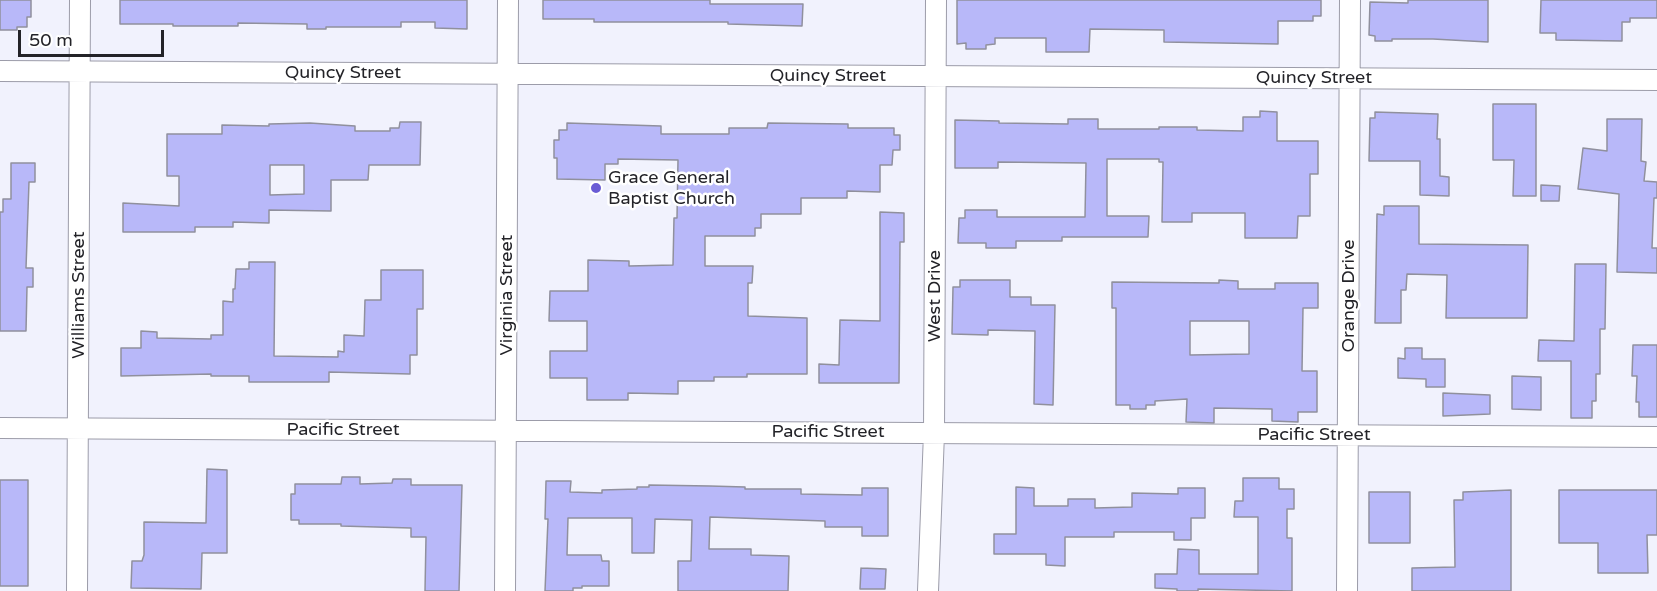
<!DOCTYPE html>
<style>
body{margin:0}
#map{position:relative;width:1657px;height:591px;overflow:hidden;background:#f1f2fd;font-family:"Varela Round",sans-serif}
canvas{display:block}
.scale{position:absolute;left:18px;top:30px;width:146px;height:27px;box-sizing:border-box;border:3px solid #232328;border-top:0;padding-left:8px;font-size:18px;line-height:21px;white-space:nowrap;color:#232328;-webkit-text-stroke:4px #fff;paint-order:stroke}
</style>
<div id="map">
<canvas width="1657" height="591"></canvas>
<div class="scale">50 m</div>
</div>
<script>
const ctx = document.querySelector('canvas').getContext('2d');
ctx.lineJoin = 'round';
function paint(path, color) { ctx.fillStyle = color; ctx.fill(path, 'evenodd'); }
const shape = rows => new Path2D(rows.map(r => 'M' + r).join(''));
function trace(path, color, width, dash) { ctx.strokeStyle = color; ctx.lineWidth = width; ctx.lineCap = dash ? 'butt' : 'round'; ctx.setLineDash(dash || []); ctx.stroke(path); }
function drawText(font, color, halo, rows, align = 'center') {
  ctx.font = font + ' "Varela Round",sans-serif'; ctx.lineWidth = 5; ctx.setLineDash([]); ctx.textBaseline = 'middle'; ctx.strokeStyle = halo; ctx.fillStyle = color; for (const [text, x, y, turn = 0] of rows) {
    ctx.save(); ctx.translate(x, y); ctx.rotate((+turn || 0) * Math.PI / 180); ctx.textAlign = isNaN(turn) ? turn : align; if (halo) ctx.strokeText(text, 0, 0); ctx.fillText(text, 0, 0); ctx.restore();
  }
}
const building = shape([
 [0,0,31,0,31,17,27,17,27,27,17,27,17,30,0,30,0,0],
 [120,0,467,0,467,29,435,28,435,22,401,22,401,27,326,27,326,29,307,29,307,24,238,23,238,26,173,26,173,24,120,24,120,0],
 [543,0,710,0,710,4,803,4,802,26,728,24,728,22,594,22,594,19,543,19,543,0],
 [957,0,1321,0,1321,16,1313,16,1313,21,1278,21,1278,44,1164,42,1164,30,1090,29,1089,52,1046,52,1046,38,995,38,995,44,986,45,986,49,966,49,966,43,957,44,957,0],
 [1408,0,1488,0,1488,42,1433,39,1392,39,1392,41,1375,41,1375,36,1369,35,1370,2,1408,3,1408,0],
 [1541,0,1657,0,1657,18,1630,18,1630,22,1622,22,1622,41,1556,40,1556,33,1540,33,1541,0],
 [1493,104,1536,104,1536,196,1513,196,1514,160,1493,160,1493,104],
 [1260,111,1277,112,1277,141,1318,141,1318,174,1310,174,1310,216,1298,216,1297,238,1245,238,1245,213,1192,213,1192,222,1162,222,1163,162,1159,162,1159,159,1107,159,1107,216,1149,216,1148,237,1062,237,1062,241,1016,241,1016,248,986,248,986,243,958,243,959,218,965,218,965,210,997,210,997,217,1085,217,1086,163,998,162,998,168,955,168,955,120,999,121,999,123,1068,124,1068,119,1098,119,1098,129,1159,129,1159,127,1197,127,1197,130,1243,131,1243,117,1260,117,1260,111],
 [1375,112,1438,114,1437,139,1440,139,1440,176,1449,177,1449,196,1420,195,1420,161,1369,161,1370,118,1375,118,1375,112],
 [1607,119,1642,119,1641,161,1646,162,1644,181,1657,182,1657,198,1654,198,1652,248,1657,248,1657,273,1617,272,1619,194,1578,189,1583,148,1607,151,1607,119],
 [400,122,421,122,420,165,369,165,368,180,331,180,331,211,269,210,269,223,233,222,233,227,195,227,195,232,123,232,123,203,179,206,179,176,167,176,167,134,222,134,222,125,269,126,269,124,310,123,355,126,355,131,390,131,390,128,399,128,400,122],
 [270,165,304,165,304,194,270,195,270,165],
 [567,123,661,126,661,134,729,134,729,128,767,128,768,123,848,124,848,128,894,128,894,135,900,135,900,150,893,150,892,165,880,165,880,192,847,191,847,198,801,198,801,214,761,214,761,228,755,228,755,236,705,236,705,266,753,266,752,283,748,283,748,316,807,318,807,374,747,374,747,377,714,377,714,381,678,381,678,394,628,393,628,400,587,400,587,378,550,378,550,351,587,351,587,321,549,321,550,291,588,291,588,260,629,261,629,266,673,265,674,218,677,218,678,160,618,159,618,164,605,164,605,180,557,179,557,158,554,158,554,140,559,140,559,130,567,130,567,123],
 [11,163,35,163,35,182,29,182,26,268,33,268,33,287,27,287,26,331,0,331,0,212,3,212,3,199,11,199,11,163],
 [1541,185,1560,186,1559,201,1541,201,1541,185],
 [1384,206,1419,206,1419,244,1528,245,1527,318,1446,318,1447,275,1407,274,1406,290,1401,290,1401,323,1375,323,1377,214,1384,215,1384,206],
 [880,212,904,213,904,242,900,242,899,383,819,383,819,364,839,365,840,320,880,321,880,212],
 [249,262,275,262,274,356,338,357,338,351,344,352,344,335,364,336,365,300,381,300,381,270,423,270,423,309,417,309,417,355,410,355,410,374,329,372,329,382,249,382,249,376,211,376,211,374,121,376,121,348,141,348,141,331,157,332,157,338,211,339,211,335,223,335,223,301,233,302,233,289,235,289,236,269,249,269,249,262],
 [1575,264,1606,264,1605,329,1600,329,1600,374,1596,374,1596,401,1592,401,1592,418,1571,418,1571,361,1538,361,1539,340,1574,341,1575,264],
 [960,280,1010,280,1010,297,1031,297,1031,305,1055,305,1053,405,1034,404,1035,331,988,330,988,335,952,334,953,287,960,287,960,280],
 [1219,280,1238,281,1238,289,1275,289,1275,283,1318,283,1318,308,1303,308,1302,371,1317,371,1317,412,1298,412,1298,422,1272,421,1272,409,1214,408,1214,423,1186,422,1187,399,1155,401,1155,405,1146,405,1146,409,1130,409,1130,405,1116,405,1116,308,1112,308,1112,282,1219,283,1219,280],
 [1190,321,1249,321,1249,354,1190,355,1190,321],
 [1633,345,1657,345,1657,417,1639,417,1639,402,1636,402,1637,376,1632,376,1633,345],
 [1405,348,1422,348,1422,359,1445,359,1445,387,1426,387,1426,379,1398,378,1398,358,1405,359,1405,348],
 [1512,376,1541,377,1541,410,1512,409,1512,376],
 [1443,393,1490,395,1490,414,1443,416,1443,393],
 [207,469,227,470,227,553,202,553,201,589,131,588,132,561,142,561,144,555,144,522,206,523,207,469],
 [342,477,360,477,360,484,392,483,393,479,411,479,411,485,462,485,459,591,425,591,426,537,411,537,411,528,341,526,341,524,299,524,299,520,291,520,291,494,295,494,295,484,341,484,342,477],
 [1243,478,1279,478,1279,489,1294,489,1294,509,1287,509,1287,538,1292,538,1292,591,1198,589,1198,591,1177,591,1177,589,1155,588,1155,574,1177,574,1178,549,1199,550,1199,574,1258,574,1258,517,1234,517,1235,501,1243,501,1243,478],
 [0,480,28,480,28,586,0,586,0,480],
 [546,481,571,481,570,492,602,493,602,490,637,489,637,487,649,487,649,485,710,486,745,487,745,489,801,489,801,494,862,495,862,488,888,488,888,536,862,536,862,527,825,527,825,521,710,517,709,549,751,549,751,555,789,556,788,591,678,591,678,561,691,561,692,520,655,519,654,553,632,553,632,518,568,518,567,555,601,555,602,561,609,561,609,586,582,586,582,588,573,588,573,591,545,591,548,519,545,519,546,481],
 [1016,487,1034,488,1034,506,1068,506,1068,499,1095,499,1095,508,1132,507,1132,493,1178,494,1178,488,1205,488,1205,518,1191,518,1191,540,1174,540,1174,532,1114,532,1114,537,1065,537,1065,566,1046,565,1046,554,994,554,994,534,1016,534,1016,487],
 [1511,490,1511,591,1412,591,1412,568,1455,567,1454,500,1463,500,1463,492,1511,490],
 [1559,490,1657,490,1657,535,1647,535,1648,573,1598,573,1598,543,1559,543,1559,490],
 [1369,492,1410,492,1410,543,1369,543,1369,492],
 [861,568,886,569,885,589,860,589,861,568]
]);
paint(building, '#b8b8f9');
trace(building, '#90909d', 1.5);
const minor = shape([
 [0,71,1657,80],
 [0,428,1657,437],
 [77,591,80,0],
 [505,591,508,0],
 [928,591,934,433,936,0],
 [1347,591,1350,0]
]);
trace(minor, '#9c9ca9', 22);
trace(minor, '#fff', 20);
for (const [x, y, r, color] of [
 [596,188,6,"#6a5cd5"]
]) { const dot = new Path2D(); dot.arc(x, y, r, 0, 2 * Math.PI); ctx.fillStyle = color; ctx.fill(dot); trace(dot, '#fff', 2); }
drawText('18px', '#232328', '#fff', [
 ["Quincy Street",343,73],
 ["Quincy Street",828,76],
 ["Quincy Street",1314,78],
 ["Williams Street",79,295,-90],
 ["Virginia Street",507,295,-90],
 ["West Drive",935,296,-90],
 ["Orange Drive",1349,296,-90],
 ["Pacific Street",343,430],
 ["Pacific Street",828,432],
 ["Pacific Street",1314,435]
]);
drawText('18px', '#232328', '#fff', [
 ["Grace General",608,178],
 ["Baptist Church",608,199]
], 'left');
</script>
